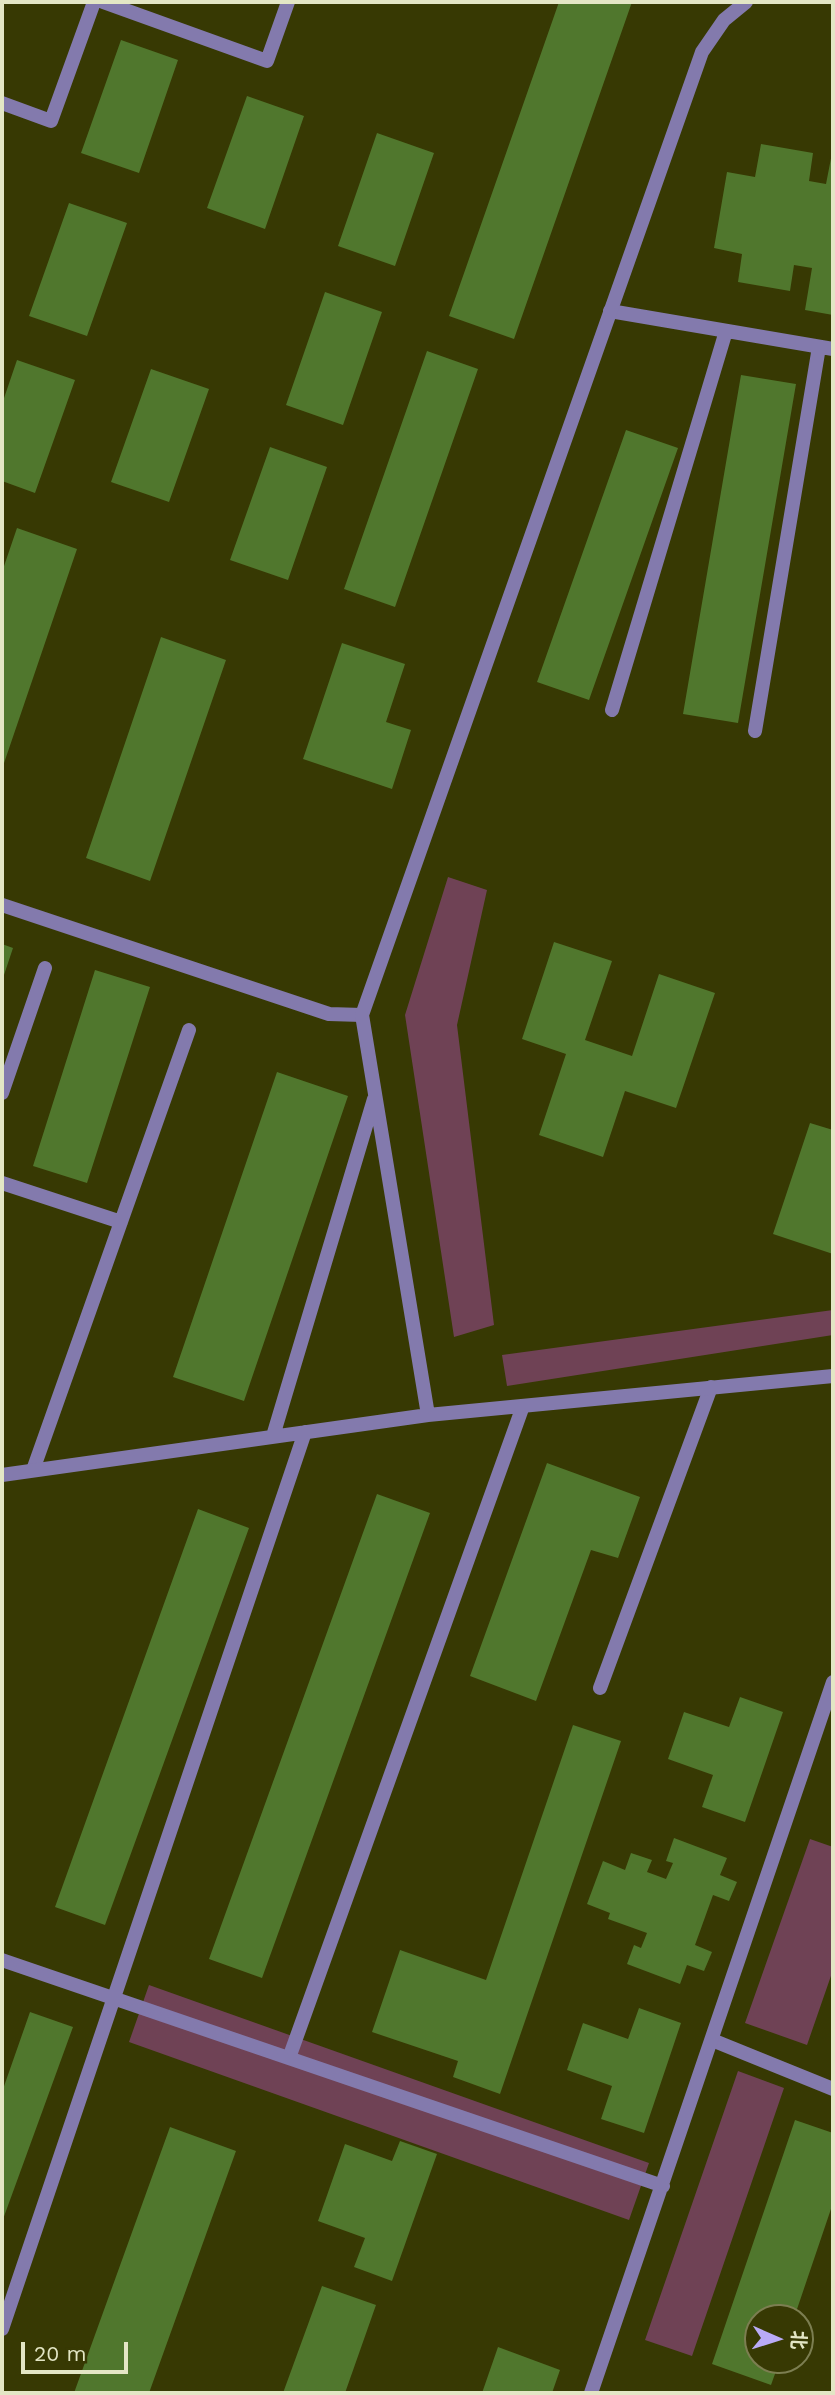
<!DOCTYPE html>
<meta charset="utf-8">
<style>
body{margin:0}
#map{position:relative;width:835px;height:2395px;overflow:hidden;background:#373903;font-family:"Work Sans","Noto Sans SC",sans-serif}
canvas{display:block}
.frame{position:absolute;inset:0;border:4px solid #e3e6c5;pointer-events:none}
.north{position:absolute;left:744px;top:2304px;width:70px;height:70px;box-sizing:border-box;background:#373903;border:2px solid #7c7e51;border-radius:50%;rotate:93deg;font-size:19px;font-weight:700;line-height:28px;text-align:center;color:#e3e6c5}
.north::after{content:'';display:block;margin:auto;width:24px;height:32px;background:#b9abf7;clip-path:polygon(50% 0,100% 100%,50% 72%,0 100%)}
.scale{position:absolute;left:21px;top:2342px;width:107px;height:32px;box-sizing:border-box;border:4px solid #e3e6c5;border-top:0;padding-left:9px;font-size:21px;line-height:24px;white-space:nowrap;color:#e3e6c5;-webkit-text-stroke:5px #373903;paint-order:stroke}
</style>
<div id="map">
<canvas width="835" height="2395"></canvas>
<div class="frame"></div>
<div class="north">北</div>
<div class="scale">20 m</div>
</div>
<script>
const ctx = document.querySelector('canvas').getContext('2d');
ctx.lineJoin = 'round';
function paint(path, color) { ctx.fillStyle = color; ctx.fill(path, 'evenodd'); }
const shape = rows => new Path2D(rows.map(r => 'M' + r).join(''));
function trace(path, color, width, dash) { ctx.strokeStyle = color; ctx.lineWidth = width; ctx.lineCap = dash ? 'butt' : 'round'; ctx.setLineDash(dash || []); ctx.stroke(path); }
paint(shape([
 [448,877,487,890,457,1025,494,1325,454,1337,405,1015],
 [833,1310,833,1335,507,1386,502,1355],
 [810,1839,833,1847,833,1970,807,2045,745,2023],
 [149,1985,649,2163,629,2220,129,2042],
 [738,2071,784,2088,692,2356,645,2340]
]), '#6f4255');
paint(shape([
 [559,2,632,2,514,339,449,316],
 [121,40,178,60,139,173,81,153],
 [247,96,304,116,265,229,207,208],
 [377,133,434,153,395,266,338,246],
 [761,144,813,153,809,181,826,184,833,148,833,315,805,310,812,268,794,265,790,291,738,282,742,254,714,248,727,172,755,177],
 [69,203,127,223,87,336,29,316],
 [325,292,382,312,343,425,286,405],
 [427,351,478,369,395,607,344,589],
 [17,360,75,380,35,493,2,481,2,404],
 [151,369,209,389,169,502,111,482],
 [741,375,796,384,738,723,683,714],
 [626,430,678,448,589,700,537,682],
 [270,447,327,467,288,580,230,560],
 [17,528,77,549,2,769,2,572],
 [161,637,226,660,150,881,86,858],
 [342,643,405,664,386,722,411,730,392,789,303,759],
 [554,942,612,961,585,1040,632,1056,659,974,715,993,676,1108,625,1091,603,1157,539,1135,566,1054,522,1039],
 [2,944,13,948,2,981],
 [95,970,150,987,87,1183,33,1166],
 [277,1072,348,1096,244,1401,173,1377],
 [810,1123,833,1130,833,1254,773,1234],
 [547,1463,640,1497,618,1558,591,1550,536,1701,470,1676],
 [377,1494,430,1513,262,1978,209,1959],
 [198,1509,249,1528,105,1925,55,1907],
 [740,1697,783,1712,745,1822,702,1807,713,1775,668,1759,684,1712,729,1727],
 [573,1725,621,1741,500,2094,453,2077,458,2061,372,2032,400,1950,486,1980],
 [674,1838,727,1858,720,1875,737,1882,729,1901,713,1895,695,1945,712,1952,704,1971,687,1965,680,1984,627,1964,634,1945,641,1948,647,1933,608,1919,610,1913,587,1904,603,1861,625,1870,631,1853,652,1860,647,1872,666,1879,673,1863,666,1861],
 [639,2008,681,2023,644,2133,601,2119,612,2086,567,2070,583,2023,628,2039],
 [30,2012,73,2027,2,2222,2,2092],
 [795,2120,833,2133,833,2203,794,2318,758,2318,758,2360,780,2360,771,2385,712,2364],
 [170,2127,236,2151,149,2393,74,2393],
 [400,2141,437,2154,392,2281,354,2267,365,2238,318,2221,345,2144,392,2161],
 [322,2286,376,2305,345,2393,283,2393],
 [498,2347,560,2370,552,2393,482,2393]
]), '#50772d');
trace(shape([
 [103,2,267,61,288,2],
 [2,103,51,121,94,2],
 [610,311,833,349],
 [612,710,726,331],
 [755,731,819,347],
 [2,905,329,1014,362,1015],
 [2,1093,45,968],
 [2,1183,121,1222],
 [33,1470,189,1030],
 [600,1688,711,1387],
 [712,2040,833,2089]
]), '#837aad', 14);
trace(shape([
 [428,1415,362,1015,702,52,724,20,746,2],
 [273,1436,374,1099],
 [2,1475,428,1415,833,1376],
 [2,1960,663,2186],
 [289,2058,523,1406],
 [2,2329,305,1432],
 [591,2393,833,1682]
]), '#837aad', 14);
</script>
